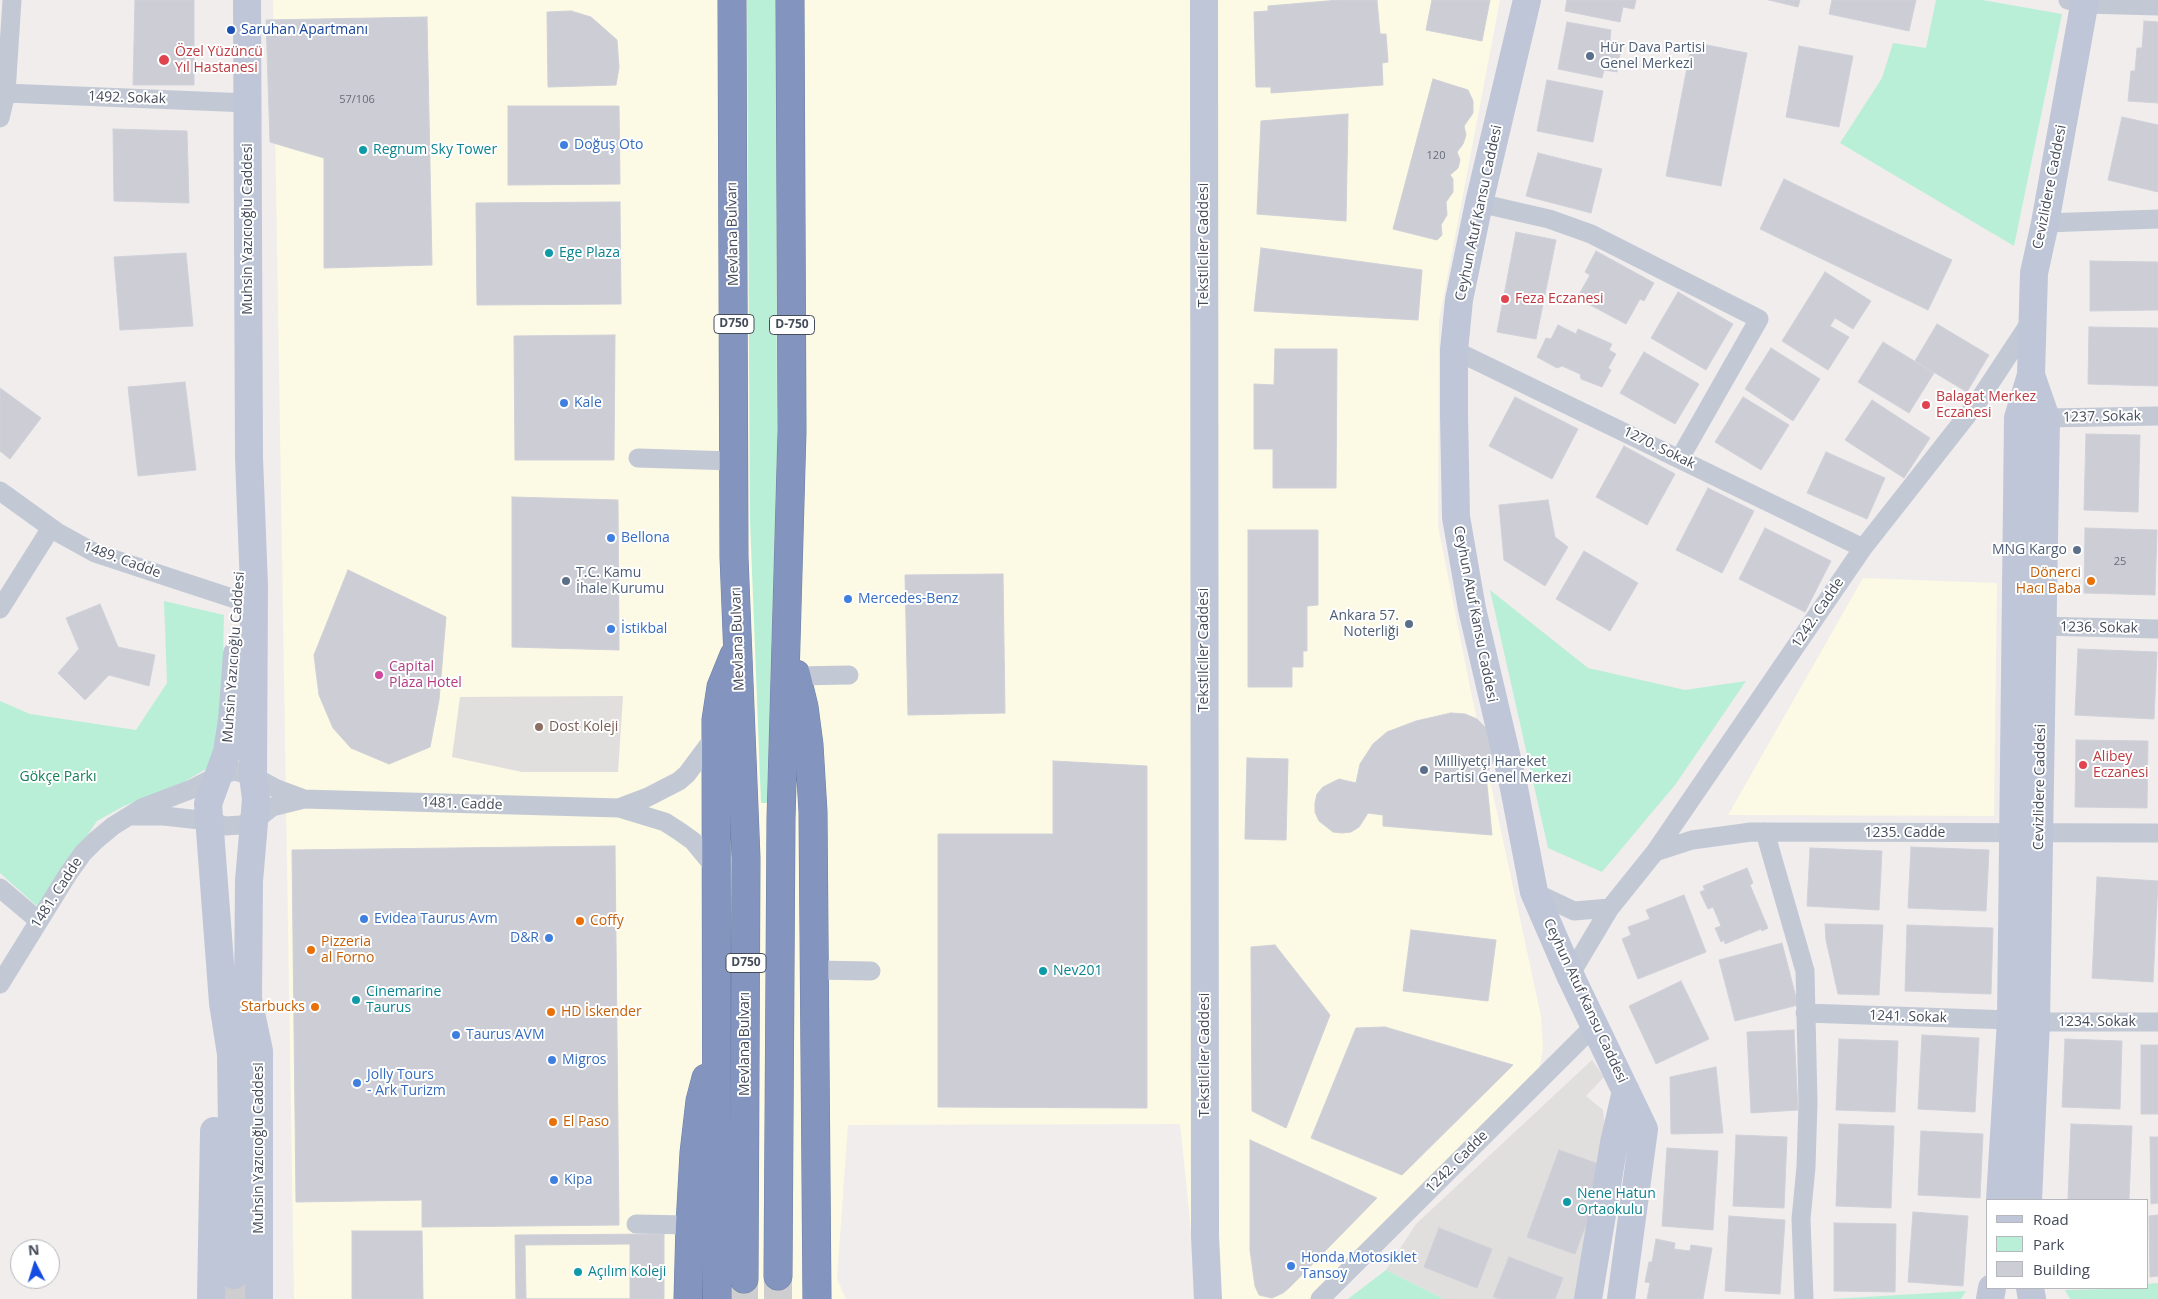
<!DOCTYPE html>
<meta charset="utf-8">
<style>
body{margin:0}
#map{position:relative;width:2158px;height:1299px;overflow:hidden;background:#f0edec;font-family:"Open Sans",sans-serif}
canvas{display:block}
.legend{position:absolute;left:1986px;top:1199px;width:162px;height:90px;box-sizing:border-box;background:#fff;border:1px solid #b5b7bd;margin:0;padding:6px 9px;list-style:none;font-size:15px;color:#454c5a}
.legend li{display:flex;align-items:center;gap:10px;height:25px}
.legend b{width:25px;border:1px solid #b5b7bd}
.north{position:absolute;left:10px;top:1239px;width:50px;height:50px;box-sizing:border-box;background:#fff;border:1px solid #b5b7bd;border-radius:50%;rotate:355deg;font-size:14px;font-weight:700;line-height:20px;text-align:center;color:#454c5a}
.north::after{content:'';display:block;margin:auto;width:18px;height:22px;background:#144be2;clip-path:polygon(50% 0,100% 100%,50% 72%,0 100%)}
</style>
<div id="map">
<canvas width="2158" height="1299"></canvas>
<ul class="legend">
<li><b style="height:6px;background:#bec6d7"></b>Road</li>
<li><b style="height:14px;background:#b9efd7"></b>Park</li>
<li><b style="height:14px;background:#cccdd5"></b>Building</li>
</ul>
<div class="north">N</div>
</div>
<script>
const ctx = document.querySelector('canvas').getContext('2d');
ctx.lineJoin = 'round';
function paint(path, color) { ctx.fillStyle = color; ctx.fill(path, 'evenodd'); }
const shape = rows => new Path2D(rows.map(r => 'M' + r).join(''));
function trace(path, color, width, dash) { ctx.strokeStyle = color; ctx.lineWidth = width; ctx.lineCap = dash ? 'butt' : 'round'; ctx.setLineDash(dash || []); ctx.stroke(path); }
function drawText(font, color, halo, rows, align = 'center') {
  ctx.font = font + ' "Open Sans",sans-serif'; ctx.lineWidth = 4; ctx.setLineDash([]); ctx.textBaseline = 'middle'; ctx.strokeStyle = halo; ctx.fillStyle = color; for (const [text, x, y, turn = 0] of rows) {
    ctx.save(); ctx.translate(x, y); ctx.rotate((+turn || 0) * Math.PI / 180); ctx.textAlign = isNaN(turn) ? turn : align; if (halo) ctx.strokeText(text, 0, 0); ctx.fillText(text, 0, 0); ctx.restore();
  }
}
paint(shape([
 [273,0,1500,0,1439,321,1438,526,1471,692,1541,1016,1543,1049,1536,1086,1310,1299,1198,1299,1180,1124,848,1125,837,1279,846,1299,294,1299],
 [1863,578,1997,583,1994,816,1728,815]
]), '#fcf9e4');
paint(shape([
 [623,696,618,772,522,772,452,757,460,697],
 [1592,1060,1604,1077,1586,1096,1603,1110,1606,1138,1577,1299,1444,1299,1386,1270,1416,1224]
]), '#e1dede');
paint(shape([
 [747,0,776,0,777,451,767,803,761,803,750,520],
 [1936,0,1982,0,2062,14,2014,246,1840,143,1882,78,1893,43,1926,48],
 [1490,590,1588,668,1685,690,1746,681,1675,785,1602,872,1548,848],
 [164,601,224,615,221,751,216,763,179,785,124,806,97,821,38,907,0,873,0,701,30,714,136,730,167,683],
 [1386,1270,1444,1299,1348,1299],
 [2158,1283,2158,1299,2070,1299,2065,1290,2147,1288,2147,1284],
 [1966,1291,1961,1299,1831,1299]
]), '#b9efd7');
const building = shape([
 [135,0,194,0,194,85,133,85,135,0],
 [1339,0,1377,0,1380,34,1386,34,1388,62,1382,63,1383,85,1271,93,1271,87,1256,87,1254,12,1268,11,1268,6,1339,0],
 [1432,0,1490,0,1482,41,1426,30,1432,0],
 [1567,0,1636,0,1634,9,1623,7,1620,22,1565,11,1567,0],
 [1769,0,1800,0,1798,7,1769,0],
 [1832,0,1916,0,1909,31,1829,14,1832,0],
 [571,11,591,17,617,40,619,67,616,85,548,87,547,12,571,11],
 [427,17,432,265,324,268,324,158,270,142,266,20,427,17],
 [2144,21,2158,22,2158,103,2128,101,2131,71,2135,71,2137,48,2142,48,2144,21],
 [1567,22,1611,30,1610,40,1622,43,1617,72,1604,70,1602,78,1558,69,1567,22],
 [1692,42,1747,53,1721,186,1666,176,1692,42],
 [1799,46,1853,56,1839,127,1786,117,1799,46],
 [1433,79,1468,90,1473,101,1473,113,1464,126,1466,135,1463,144,1457,152,1460,160,1458,168,1450,175,1453,179,1453,192,1446,202,1447,215,1441,225,1442,235,1437,240,1393,229,1433,79],
 [1547,80,1603,91,1593,142,1537,131,1547,80],
 [508,106,619,106,620,184,508,185,508,106],
 [1348,114,1346,221,1257,214,1261,121,1348,114],
 [2122,117,2158,125,2158,192,2108,180,2122,117],
 [113,129,187,131,189,203,114,201,113,129],
 [1538,153,1602,169,1591,213,1526,196,1538,153],
 [1784,179,1952,260,1928,310,1760,229,1784,179],
 [620,202,621,304,477,305,476,203,620,202],
 [1516,232,1556,240,1536,339,1497,332,1516,232],
 [1261,248,1422,270,1418,320,1254,311,1261,248],
 [1596,251,1654,283,1644,301,1640,299,1626,324,1577,298,1590,275,1585,272,1596,251],
 [186,253,193,326,120,330,114,257,186,253],
 [2090,261,2158,262,2158,310,2090,311,2090,261],
 [1825,272,1871,301,1853,329,1835,318,1830,326,1849,337,1828,370,1782,341,1825,272],
 [1678,292,1733,324,1706,370,1651,338,1678,292],
 [1937,324,1989,355,1967,392,1915,361,1937,324],
 [1558,325,1576,334,1578,329,1612,344,1609,350,1616,354,1608,368,1611,370,1602,387,1581,379,1580,374,1562,366,1557,368,1537,357,1546,338,1551,339,1558,325],
 [2089,327,2158,328,2158,386,2088,384,2089,327],
 [615,335,614,460,515,460,514,336,615,335],
 [1883,342,1934,373,1909,413,1858,382,1883,342],
 [1771,348,1820,379,1793,421,1745,389,1771,348],
 [1275,349,1337,349,1336,488,1273,488,1273,449,1254,449,1254,384,1274,385,1275,349],
 [1644,352,1699,384,1675,424,1620,393,1644,352],
 [185,382,196,470,138,476,128,387,185,382],
 [0,388,41,418,10,459,0,451,0,388],
 [1515,397,1578,429,1552,479,1489,446,1515,397],
 [1743,397,1789,425,1761,470,1715,442,1743,397],
 [1872,400,1930,438,1904,478,1845,440,1872,400],
 [2086,434,2140,435,2138,512,2084,510,2086,434],
 [1624,446,1675,474,1647,525,1596,497,1624,446],
 [1826,452,1885,478,1867,519,1807,493,1826,452],
 [1708,488,1754,511,1722,573,1676,550,1708,488],
 [512,497,618,500,619,650,512,647,512,497],
 [1548,500,1555,537,1568,547,1545,586,1504,560,1499,505,1548,500],
 [1765,528,1831,561,1805,612,1739,579,1765,528],
 [2085,528,2157,530,2155,595,2084,593,2085,528],
 [1248,530,1318,530,1318,605,1307,606,1307,651,1303,651,1303,667,1292,667,1292,687,1248,687,1248,530],
 [1584,551,1638,583,1610,631,1556,599,1584,551],
 [348,570,446,617,439,700,430,747,389,764,351,748,333,728,319,695,314,655,348,570],
 [1003,574,1005,713,908,715,905,575,1003,574],
 [100,604,118,647,155,655,149,686,109,675,85,700,58,673,79,649,66,618,100,604],
 [2078,649,2157,652,2154,719,2075,715,2078,649],
 [1451,713,1465,714,1477,719,1486,728,1495,752,1492,764,1486,775,1492,835,1383,826,1383,815,1368,813,1359,827,1351,832,1342,833,1333,832,1319,821,1315,812,1315,803,1317,794,1323,787,1339,779,1356,783,1360,764,1373,744,1387,732,1416,721,1451,713],
 [2076,740,2148,741,2147,808,2075,807,2076,740],
 [1247,758,1288,759,1286,840,1245,839,1247,758],
 [1053,761,1147,766,1147,1108,938,1107,938,834,1053,834,1053,761],
 [615,846,619,1225,422,1227,422,1200,296,1202,292,850,615,846],
 [1911,847,1989,850,1986,911,1908,908,1911,847],
 [1810,848,1882,851,1879,910,1807,906,1810,848],
 [1747,868,1753,883,1750,885,1768,928,1762,931,1761,929,1725,944,1724,940,1721,942,1715,928,1721,926,1713,907,1708,909,1700,892,1705,890,1703,886,1747,868],
 [2097,877,2158,881,2153,982,2092,978,2097,877],
 [1684,895,1706,952,1638,979,1622,939,1631,935,1628,927,1650,919,1646,910,1684,895],
 [1825,924,1883,925,1879,995,1838,994,1826,940,1825,924],
 [1907,925,1993,928,1991,994,1905,991,1907,925],
 [1411,930,1496,940,1488,1001,1403,991,1411,930],
 [1782,943,1798,1005,1735,1021,1719,960,1782,943],
 [1275,945,1330,1015,1286,1128,1252,1111,1251,947,1275,945],
 [1681,981,1709,1039,1656,1064,1629,1006,1681,981],
 [1385,1027,1513,1065,1402,1175,1311,1138,1356,1028,1385,1027],
 [1794,1030,1798,1110,1751,1113,1747,1032,1794,1030],
 [1922,1035,1979,1038,1975,1112,1918,1109,1922,1035],
 [1839,1039,1898,1041,1895,1112,1836,1110,1839,1039],
 [2065,1039,2122,1041,2120,1109,2062,1107,2065,1039],
 [2141,1045,2158,1045,2158,1114,2141,1114,2141,1045],
 [1716,1067,1723,1133,1671,1134,1670,1077,1716,1067],
 [1839,1124,1894,1126,1891,1208,1836,1206,1839,1124],
 [2071,1124,2132,1126,2129,1200,2068,1199,2071,1124],
 [1921,1131,1983,1134,1980,1198,1918,1195,1921,1131],
 [1736,1135,1787,1137,1784,1208,1733,1206,1736,1135],
 [2150,1137,2158,1137,2158,1203,2151,1204,2150,1137],
 [1250,1140,1377,1198,1290,1287,1283,1293,1272,1298,1259,1295,1255,1286,1250,1250,1250,1140],
 [1667,1148,1718,1151,1713,1230,1662,1226,1667,1148],
 [1559,1150,1607,1167,1575,1254,1527,1237,1559,1150],
 [1913,1212,1968,1216,1963,1286,1908,1282,1913,1212],
 [2158,1215,2158,1276,2150,1277,2149,1216,2158,1215],
 [1729,1216,1785,1220,1780,1294,1725,1291,1729,1216],
 [1834,1223,1896,1224,1895,1292,1834,1291,1834,1223],
 [1439,1228,1492,1249,1477,1288,1424,1267,1439,1228],
 [352,1231,422,1231,423,1299,352,1299,352,1231],
 [664,1234,664,1299,516,1299,515,1235,664,1234],
 [1656,1239,1675,1243,1674,1249,1690,1251,1691,1245,1712,1248,1703,1299,1647,1299,1650,1283,1645,1282,1649,1262,1652,1262,1656,1239],
 [630,1244,630,1299,526,1299,525,1245,630,1244],
 [1509,1257,1563,1278,1555,1299,1500,1299,1493,1297,1509,1257]
]);
paint(building, '#cccdd5');
trace(building, '#d0d1d9', 1);
trace(shape([
 [234,1299,234,1275]
]), '#cecdcf', 28, [28, 14]);
trace(shape([
 [778,1276,778,1299],
 [744,1279,744,1299]
]), '#cecdcf', 28, [28, 14]);
const highway = shape([
 [732,0,734,557,746,858,744,1279],
 [796,674,804,707,809,745,813,812,817,1299],
 [778,1276,781,819,792,431,790,0],
 [688,1299,690,1225,694,1153,700,1101,706,1078],
 [717,1299,716,720,721,687,734,655]
]);
trace(highway, '#6e80a9', 29);
trace(shape([
 [2068,0,2084,4,2158,6],
 [6,93,248,103],
 [0,118,6,93,12,0],
 [1479,203,1549,219,1591,234,1759,319,1680,458],
 [2045,223,2158,219],
 [1454,350,1863,548],
 [2046,418,2158,416],
 [638,458,733,461],
 [0,491,57,532,95,553,241,601],
 [0,609,51,528],
 [2041,626,2158,629],
 [796,676,849,675],
 [619,808,648,797,679,781,687,774,716,735],
 [129,816,164,816,209,821,226,826,240,825,253,822,272,807,304,799,619,808,665,822,679,831,693,841,716,869],
 [1765,832,1805,971,1808,1103,1806,1167,1801,1219,1804,1299],
 [1655,852,1692,840,1751,832,2158,833],
 [0,888,39,921],
 [1534,892,1574,911,1610,908],
 [815,970,871,971],
 [1570,975,1610,908,1655,852,1863,548,1977,403,2031,321],
 [0,984,68,874,83,853,95,841,113,826,142,808,192,789,219,775,235,771,253,776,277,789,304,799],
 [1805,1013,2011,1020],
 [2036,1022,2158,1022],
 [636,1224,690,1225],
 [1320,1299,1594,1026]
]), '#c2c9d5', 19);
trace(shape([
 [247,0,249,458,254,586,253,776,256,799,249,881,248,999,259,1051,259,1299],
 [1204,0,1205,1236,1208,1299],
 [1527,0,1479,203,1459,300,1454,350,1454,415,1456,517,1472,609,1514,788,1534,892,1570,975,1644,1129,1621,1299],
 [2000,1200,2011,1020,2018,418,2031,375,2034,273,2045,223,2085,0],
 [2028,1200,2036,1022,2046,418,2031,375],
 [234,1275,231,1054,223,1003,208,804,227,752,232,720,237,654],
 [2030,1288,2032,1299],
 [211,1299,214,1131],
 [1588,1299,1614,1143,1626,1091],
 [1990,1299,1992,1288]
]), '#bec6d7', 28);
trace(highway, '#8395be', 28);
for (const [x, y, r, color] of [
 [231,30,5,"#1a4fb4"],
 [1590,56,5,"#5c6f8a"],
 [164,60,6,"#e0444e"],
 [564,145,5,"#3f7fe0"],
 [363,150,5,"#0f9aa8"],
 [549,253,5,"#0f9aa8"],
 [1505,299,5,"#e0444e"],
 [564,403,5,"#3f7fe0"],
 [1926,405,5,"#e0444e"],
 [611,538,5,"#3f7fe0"],
 [2077,550,5,"#5c6f8a"],
 [566,581,5,"#5c6f8a"],
 [2091,581,5,"#e8710a"],
 [848,599,5,"#3f7fe0"],
 [1409,624,5,"#5c6f8a"],
 [611,629,5,"#3f7fe0"],
 [379,675,5,"#d1479c"],
 [539,727,5,"#8d6e63"],
 [2083,765,5,"#e0444e"],
 [1424,770,5,"#5c6f8a"],
 [364,919,5,"#3f7fe0"],
 [580,921,5,"#e8710a"],
 [549,938,5,"#3f7fe0"],
 [311,950,5,"#e8710a"],
 [1043,971,5,"#0f9aa8"],
 [356,1000,5,"#0f9aa8"],
 [315,1007,5,"#e8710a"],
 [551,1012,5,"#e8710a"],
 [456,1035,5,"#3f7fe0"],
 [552,1060,5,"#3f7fe0"],
 [357,1083,5,"#3f7fe0"],
 [553,1122,5,"#e8710a"],
 [554,1180,5,"#3f7fe0"],
 [1567,1202,5,"#0f9aa8"],
 [1291,1266,5,"#3f7fe0"],
 [578,1272,5,"#0f9aa8"]
]) { const dot = new Path2D(); dot.arc(x, y, r, 0, 2 * Math.PI); ctx.fillStyle = color; ctx.fill(dot); trace(dot, '#fff', 2); }
drawText('11px', '#676c79', null, [
 ["57/106",357,100],
 ["120",1436,156],
 ["25",2120,562]
]);
for (const [x, y, w] of [
 [734,324,40],
 [792,325,45],
 [746,963,40]
]) { const box = new Path2D(); box.roundRect(x - w / 2, y - 9.5, w, 19, 4); ctx.fillStyle = '#fff'; ctx.fill(box); trace(box, '#454c5a', 1); }
drawText('bold 12px', '#454c5a', null, [
 ["D750",734,324],
 ["D-750",792,325],
 ["D750",746,963]
]);
drawText('14px', '#164399', '#fff', [
 ["Saruhan Apartmanı",241,30]
], 'left');
drawText('14px', '#4e5e75', '#fff', [
 ["Hür Dava Partisi",1600,48],
 ["Genel Merkezi",1600,64],
 ["MNG Kargo",2067,550,"right"],
 ["T.C. Kamu",576,573],
 ["İhale Kurumu",576,589],
 ["Ankara 57.",1399,616,"right"],
 ["Noterliği",1399,632,"right"],
 ["Milliyetçi Hareket",1434,762],
 ["Partisi Genel Merkezi",1434,778]
], 'left');
drawText('14px', '#be3a42', '#fff', [
 ["Özel Yüzüncü",175,52],
 ["Yıl Hastanesi",175,68],
 ["Feza Eczanesi",1515,299],
 ["Balagat Merkez",1936,397],
 ["Eczanesi",1936,413],
 ["Alibey",2093,757],
 ["Eczanesi",2093,773]
], 'left');
drawText('14px', '#454c5a', '#fff', [
 ["1492. Sokak",127,98,2],
 ["Cevizlidere Caddesi",2050,187,-79],
 ["Ceyhun Atuf Kansu Caddesi",1479,213,-78],
 ["Muhsin Yazıcıoğlu Caddesi",248,229,-90],
 ["Mevlana Bulvarı",733,234,-91],
 ["Tekstilciler Caddesi",1204,245,-90],
 ["1237. Sokak",2102,417,-1],
 ["1270. Sokak",1659,448,26],
 ["1489. Cadde",122,560,20],
 ["1242. Cadde",1818,613,-56],
 ["Ceyhun Atuf Kansu Caddesi",1475,614,79],
 ["1236. Sokak",2099,628,1],
 ["Mevlana Bulvarı",738,639,-92],
 ["Tekstilciler Caddesi",1204,650,-90],
 ["Muhsin Yazıcıoğlu Caddesi",234,657,-86],
 ["Cevizlidere Caddesi",2040,787,-89],
 ["1481. Cadde",462,804,2],
 ["1235. Cadde",1905,833],
 ["1481. Cadde",57,893,-57],
 ["Ceyhun Atuf Kansu Caddesi",1585,1001,65],
 ["1241. Sokak",1908,1017,2],
 ["1234. Sokak",2097,1022],
 ["Mevlana Bulvarı",745,1044,-90],
 ["Tekstilciler Caddesi",1205,1055,-90],
 ["Muhsin Yazıcıoğlu Caddesi",259,1148,-90],
 ["1242. Cadde",1457,1162,-45]
]);
drawText('14px', '#366cbe', '#fff', [
 ["Doğuş Oto",574,145],
 ["Kale",574,403],
 ["Bellona",621,538],
 ["Mercedes-Benz",858,599],
 ["İstikbal",621,629],
 ["Evidea Taurus Avm",374,919],
 ["D&R",539,938,"right"],
 ["Taurus AVM",466,1035],
 ["Migros",562,1060],
 ["Jolly Tours",367,1075],
 ["- Ark Turizm",367,1091],
 ["Kipa",564,1180],
 ["Honda Motosiklet",1301,1258],
 ["Tansoy",1301,1274]
], 'left');
drawText('14px', '#0d838f', '#fff', [
 ["Regnum Sky Tower",373,150],
 ["Ege Plaza",559,253],
 ["Nev201",1053,971],
 ["Cinemarine",366,992],
 ["Taurus",366,1008],
 ["Nene Hatun",1577,1194],
 ["Ortaokulu",1577,1210],
 ["Açılım Koleji",588,1272]
], 'left');
drawText('14px', '#c56008', '#fff', [
 ["Dönerci",2081,573,"right"],
 ["Hacı Baba",2081,589,"right"],
 ["Coffy",590,921],
 ["Pizzeria",321,942],
 ["al Forno",321,958],
 ["Starbucks",305,1007,"right"],
 ["HD İskender",561,1012],
 ["El Paso",563,1122]
], 'left');
drawText('14px', '#b23c85', '#fff', [
 ["Capital",389,667],
 ["Plaza Hotel",389,683]
], 'left');
drawText('14px', '#785e54', '#fff', [
 ["Dost Koleji",549,727]
], 'left');
drawText('14px', '#147d5a', '#fff', [
 ["Gökçe Parkı",58,777]
]);
</script>
